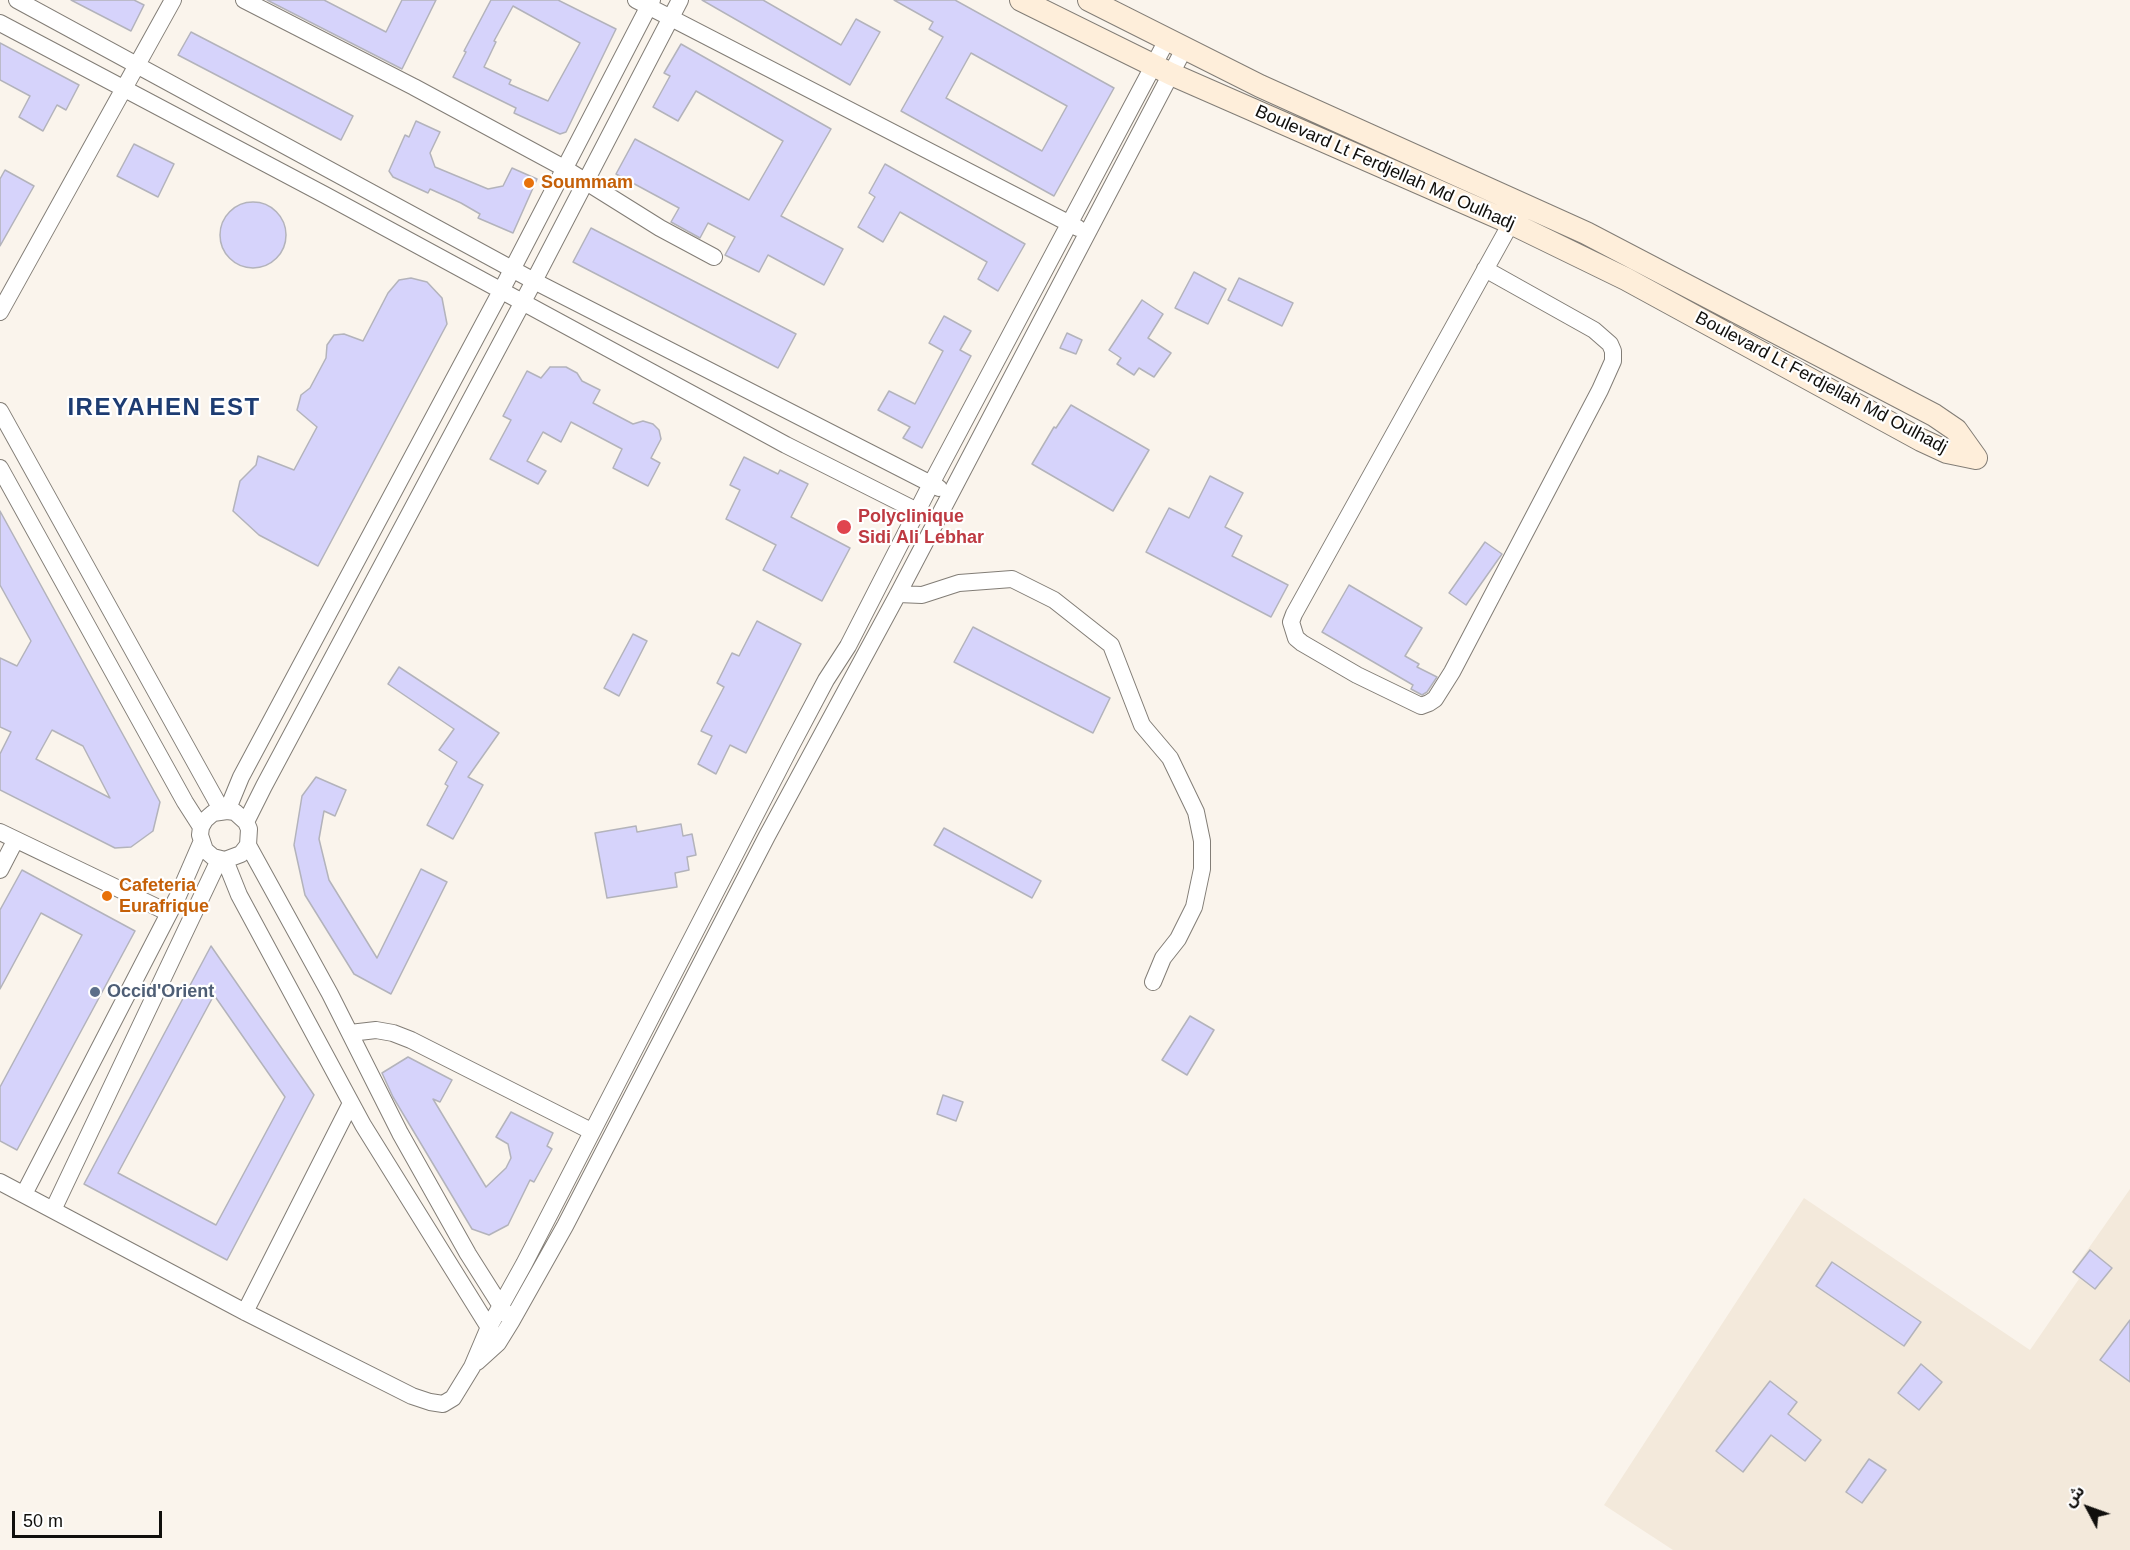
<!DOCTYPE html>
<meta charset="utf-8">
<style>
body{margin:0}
#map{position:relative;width:2130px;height:1550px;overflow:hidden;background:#faf4ec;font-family:Helvetica,"Noto Sans Arabic",sans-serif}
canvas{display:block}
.north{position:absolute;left:2058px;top:1478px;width:60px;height:60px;-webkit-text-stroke:4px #fff;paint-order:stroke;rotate:311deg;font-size:16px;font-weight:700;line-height:24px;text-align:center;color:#100f0c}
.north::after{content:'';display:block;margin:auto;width:21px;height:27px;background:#100f0c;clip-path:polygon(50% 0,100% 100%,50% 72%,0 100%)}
.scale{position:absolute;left:12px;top:1511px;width:150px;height:27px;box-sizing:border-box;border:3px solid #100f0c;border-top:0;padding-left:8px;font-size:18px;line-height:21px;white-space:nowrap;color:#100f0c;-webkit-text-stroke:4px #fff;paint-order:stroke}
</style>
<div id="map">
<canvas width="2130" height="1550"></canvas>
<div class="north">ش</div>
<div class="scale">50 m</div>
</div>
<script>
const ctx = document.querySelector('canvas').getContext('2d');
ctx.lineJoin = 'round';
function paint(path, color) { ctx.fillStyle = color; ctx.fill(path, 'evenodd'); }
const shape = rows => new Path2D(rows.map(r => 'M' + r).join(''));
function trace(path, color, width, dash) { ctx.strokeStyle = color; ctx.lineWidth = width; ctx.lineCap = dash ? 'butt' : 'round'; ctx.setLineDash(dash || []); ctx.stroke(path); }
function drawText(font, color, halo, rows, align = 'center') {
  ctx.font = font + ' Helvetica,sans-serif'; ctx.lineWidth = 4.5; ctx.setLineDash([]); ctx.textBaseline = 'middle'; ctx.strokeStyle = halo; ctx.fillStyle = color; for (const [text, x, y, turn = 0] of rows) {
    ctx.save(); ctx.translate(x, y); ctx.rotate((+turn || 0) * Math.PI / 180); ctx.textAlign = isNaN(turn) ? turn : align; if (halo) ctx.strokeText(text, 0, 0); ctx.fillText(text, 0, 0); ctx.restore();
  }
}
paint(shape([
 [2130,1189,2130,1550,1673,1550,1604,1505,1804,1198,2030,1350,2079,1279,2072,1272]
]), '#f3e9db');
const building = shape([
 [71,0,134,0,144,5,131,31,71,0],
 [267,0,324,0,386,32,402,0,436,0,402,69,267,0],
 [491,0,558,0,616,29,566,132,560,134,514,113,516,108,453,77,466,52,464,51,491,0],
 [513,6,580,43,548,101,509,84,511,80,484,67,496,42,494,41,513,6],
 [702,0,763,0,841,45,856,19,880,32,850,85,702,0],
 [894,0,955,0,1114,88,1054,196,901,111,943,37,929,29,933,22,894,0],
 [971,53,1067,106,1042,151,946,98,971,53],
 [191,32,353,116,341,140,178,55,191,32],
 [0,43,79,85,66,110,57,105,43,131,19,117,30,96,0,80,0,43],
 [681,44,831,129,781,216,843,249,824,285,768,255,759,272,725,255,735,237,708,223,700,238,671,222,679,208,616,174,635,139,749,200,783,141,696,91,678,121,653,107,670,76,664,73,681,44],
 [416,121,440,132,430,153,435,167,488,189,503,186,512,168,537,179,513,233,478,218,480,214,461,203,430,189,428,193,393,177,389,171,405,135,409,137,416,121],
 [134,144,174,164,158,197,117,176,134,144],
 [885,164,1025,244,998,291,978,279,987,262,900,212,883,242,858,227,875,197,869,193,885,164],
 [5,170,34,186,0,246,0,179,5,170],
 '220 235a33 33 0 1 1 66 0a33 33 0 1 1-66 0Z',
 [591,228,796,334,778,368,573,262,591,228],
 [1194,272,1226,289,1208,324,1175,308,1194,272],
 [411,278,427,282,442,298,447,324,318,566,259,535,233,511,240,481,256,465,258,456,294,470,317,427,297,410,301,395,310,388,326,358,327,345,334,335,344,334,363,341,388,293,399,280,411,278],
 [1239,278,1293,303,1282,326,1228,300,1239,278],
 [1142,300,1163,314,1148,338,1171,353,1154,377,1139,368,1134,375,1117,364,1121,358,1109,350,1142,300],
 [944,316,971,331,960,350,971,356,922,448,903,438,910,427,878,410,889,391,915,404,943,351,929,343,944,316],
 [1067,333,1082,340,1076,354,1060,348,1067,333],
 [550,367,566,367,577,373,582,381,600,390,593,403,633,424,643,421,653,424,659,430,661,439,651,458,660,463,648,486,613,468,622,449,571,422,561,442,543,432,527,461,546,471,538,484,490,459,511,420,503,416,527,371,541,378,550,367],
 [1071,405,1149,450,1113,511,1032,464,1054,427,1056,428,1071,405],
 [744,457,778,474,780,470,808,484,791,517,850,548,822,601,763,570,776,545,726,519,740,490,730,485,744,457],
 [1210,476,1243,493,1225,527,1242,536,1232,556,1288,585,1271,617,1146,552,1169,508,1189,518,1210,476],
 [0,511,160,802,153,831,131,847,115,848,0,790,0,754,11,732,0,727,0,658,17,666,31,641,0,585,0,511],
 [52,730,83,746,110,798,36,759,52,730],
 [1485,542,1502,554,1466,605,1449,593,1485,542],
 [1349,585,1422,628,1405,656,1419,664,1417,667,1437,677,1427,692,1422,695,1411,689,1413,685,1322,632,1349,585],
 [757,621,801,644,746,753,730,745,716,774,698,764,712,736,701,731,724,687,717,683,732,653,739,656,757,621],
 [973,627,1110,698,1093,733,954,662,973,627],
 [633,634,647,641,619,696,604,688,633,634],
 [399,667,499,733,468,777,483,785,453,839,427,825,448,786,445,784,457,762,439,750,454,729,388,684,399,667],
 [316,777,346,790,335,816,324,811,319,839,329,880,377,958,421,869,447,882,391,994,354,974,305,895,294,845,302,796,316,777],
 [681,824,683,836,692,834,696,855,687,857,689,870,675,873,677,887,607,898,595,833,636,826,637,832,681,824],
 [944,828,1041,881,1032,898,934,845,944,828],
 [22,870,135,931,17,1150,0,1141,0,1087,82,935,41,913,0,989,0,910,22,870],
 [211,946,314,1095,227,1260,84,1184,211,946],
 [214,995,285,1097,216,1225,118,1173,214,995],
 [1190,1016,1214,1030,1187,1075,1162,1060,1190,1016],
 [408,1057,452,1080,440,1102,433,1099,486,1187,506,1168,511,1158,508,1144,496,1137,511,1112,553,1133,547,1146,552,1149,534,1182,530,1180,508,1225,489,1235,472,1229,393,1097,382,1073,408,1057],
 [943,1095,963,1102,956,1121,937,1114,943,1095],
 [2090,1250,2112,1268,2095,1289,2073,1272,2090,1250],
 [1832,1262,1921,1322,1904,1346,1816,1286,1832,1262],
 [2130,1320,2130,1382,2100,1360,2130,1320],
 [1921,1364,1942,1382,1919,1410,1898,1393,1921,1364],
 [1770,1381,1797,1402,1788,1414,1821,1440,1805,1461,1771,1435,1743,1472,1716,1451,1770,1381],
 [1869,1459,1886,1470,1862,1503,1846,1492,1869,1459]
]);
paint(building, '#d6d3fb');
trace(building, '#b3b3bb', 1.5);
const street = shape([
 [17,0,534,281,939,488],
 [244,0,414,87,564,168,660,228,714,257],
 [636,0,1078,228],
 [0,23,325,195,786,445,925,515],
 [1485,269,1594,330,1610,344,1613,351,1613,361,1600,390,1452,672,1435,699,1429,703,1421,706,1357,675,1302,643,1296,638,1291,622,1294,614,1511,223],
 [0,312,173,0],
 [0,411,222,811],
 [0,468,185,802,201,827,200,835,205,850,213,857,225,860,241,854,248,845,249,829,246,822,235,812,227,811,213,813,205,820,201,827],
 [898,594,922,595,959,583,1012,579,1054,600,1111,645,1142,725,1170,758,1196,812,1202,841,1202,869,1194,907,1178,939,1163,958,1153,982],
 [227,811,241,777,501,291,652,0],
 [246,822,264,786,534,281,680,0],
 [0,832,169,913],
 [248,845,330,994,400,1133,468,1254,506,1314],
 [225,860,239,895,363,1125,493,1334],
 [0,870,15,841],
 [350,1033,376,1030,393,1033,411,1040,591,1131],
 [0,1182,245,1312,412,1396,430,1402,443,1404,453,1398,472,1367,489,1327,524,1264,790,748,826,680,848,646,931,484,1167,40],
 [24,1194,178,896,201,843],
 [53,1210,219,860],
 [245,1312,351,1103],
 [477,1362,498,1343,511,1322,565,1226,767,836,898,594,1184,49]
]);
const secondary = shape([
 [1021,0,1171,74,1511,223,1626,279,1921,440,1947,452,1976,458],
 [1089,0,1260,86,1586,233,1934,415,1956,430,1976,458]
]);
trace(street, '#827d76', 18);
trace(secondary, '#827d76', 24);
trace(street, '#fff', 16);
trace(secondary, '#feeeda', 22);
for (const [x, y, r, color] of [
 [529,183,6,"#e8710a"],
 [844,527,8,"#e0444e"],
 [107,896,6,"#e8710a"],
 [95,992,6,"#5c6f8a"]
]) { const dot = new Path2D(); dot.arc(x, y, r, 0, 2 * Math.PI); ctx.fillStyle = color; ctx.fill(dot); trace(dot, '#fff', 2); }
drawText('18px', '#100f0c', '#fff', [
 ["Boulevard Lt Ferdjellah Md Oulhadj",1385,168,24],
 ["Boulevard Lt Ferdjellah Md Oulhadj",1821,383,28]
]);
drawText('bold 18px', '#c56008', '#fff', [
 ["Soummam",541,183],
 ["Cafeteria",119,886],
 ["Eurafrique",119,907]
], 'left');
drawText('bold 18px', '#be3a42', '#fff', [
 ["Polyclinique",858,517],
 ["Sidi Ali Lebhar",858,538]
], 'left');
drawText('bold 18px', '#4e5e75', '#fff', [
 ["Occid'Orient",107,992]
], 'left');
ctx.letterSpacing = '1.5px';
drawText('bold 24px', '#1d3c72', '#fff', [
 ["IREYAHEN EST",164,408]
]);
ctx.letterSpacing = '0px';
</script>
